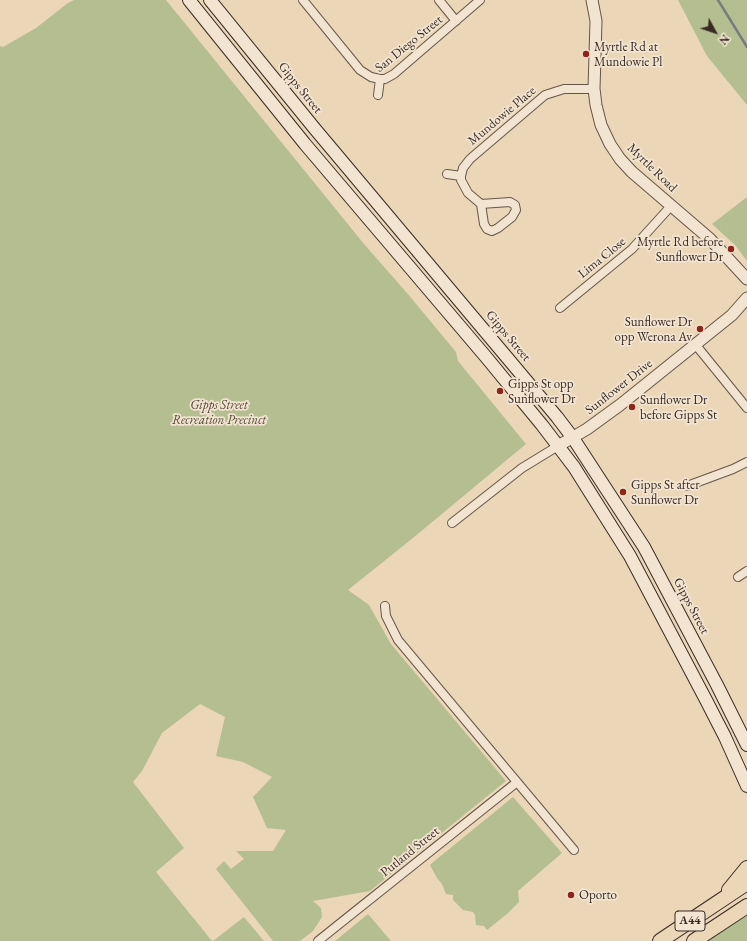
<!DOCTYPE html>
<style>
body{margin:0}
#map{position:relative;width:747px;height:941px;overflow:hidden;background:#ebd6b8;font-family:"EB Garamond",serif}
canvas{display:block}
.north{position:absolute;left:695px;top:12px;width:40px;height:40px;-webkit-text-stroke:3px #f2e4d1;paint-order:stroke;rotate:130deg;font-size:11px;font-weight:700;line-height:16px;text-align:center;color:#382b22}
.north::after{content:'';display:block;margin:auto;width:14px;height:18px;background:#382b22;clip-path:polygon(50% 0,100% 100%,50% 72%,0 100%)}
</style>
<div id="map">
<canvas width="747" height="941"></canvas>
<div class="north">N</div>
</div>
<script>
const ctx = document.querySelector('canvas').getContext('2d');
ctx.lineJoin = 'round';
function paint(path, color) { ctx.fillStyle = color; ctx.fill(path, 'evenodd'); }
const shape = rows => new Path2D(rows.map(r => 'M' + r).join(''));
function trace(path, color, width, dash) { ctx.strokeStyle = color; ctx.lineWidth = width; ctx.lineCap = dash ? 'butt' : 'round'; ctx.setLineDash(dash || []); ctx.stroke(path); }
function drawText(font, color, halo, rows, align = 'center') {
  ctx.font = font + ' "EB Garamond",serif'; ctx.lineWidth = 3.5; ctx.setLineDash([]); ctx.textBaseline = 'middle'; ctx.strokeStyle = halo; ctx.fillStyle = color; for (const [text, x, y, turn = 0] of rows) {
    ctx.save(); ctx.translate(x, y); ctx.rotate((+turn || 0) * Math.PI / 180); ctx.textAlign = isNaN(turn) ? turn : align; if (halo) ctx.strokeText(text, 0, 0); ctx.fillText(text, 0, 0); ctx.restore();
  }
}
paint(shape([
 [74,0,166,0,364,244,407,293,456,352,458,361,526,444,413,538,348,590,369,605,391,644,506,781,370,891,313,901,321,908,322,917,313,931,300,941,273,941,216,869,224,861,231,869,244,859,236,851,273,851,286,830,267,828,253,797,272,777,243,762,216,756,225,717,200,704,162,733,142,771,133,782,184,848,156,872,212,941,0,941,0,46,3,47,36,28,68,3],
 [678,0,747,0,747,105,707,56],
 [747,197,747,261,735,245,712,224],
 [513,797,562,853,518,891,519,902,507,914,487,930,484,926,476,925,475,915,473,912,463,910,453,900,453,895,446,894,442,884,437,878,430,865,432,863],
 [368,914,391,941,335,941],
 [747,914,747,941,705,941],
 [244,917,264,941,213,941]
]), '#b5be90');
trace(shape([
 [718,0,747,47]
]), '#757e7d', 2.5);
const minor = shape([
 [303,0,360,70,371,77,380,79,385,79,394,74,480,0],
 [439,0,456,21],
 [378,95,380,79],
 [447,174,461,176],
 [481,204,510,202,515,205,516,210,512,217,498,228,492,231,487,229,484,224,481,204,468,193,461,180,461,176,463,168,470,159,545,95,564,89,594,89],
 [560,308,632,249,671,206],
 [695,344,747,408],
 [687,486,733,469,747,462],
 [452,523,522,468,558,446],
 [738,577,747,571],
 [385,606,386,616,398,640,574,850],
 [318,941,517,782]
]);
const tertiary = shape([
 [592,0,596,21,594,89,596,105,601,125,610,144,620,159,632,172,710,239,747,279],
 [558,446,587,429,620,405,732,315,747,298]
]);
const secondary = shape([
 [189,0,305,144,486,357,542,425,574,467,630,556,706,700,725,737,747,786],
 [210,0,315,129,557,417,573,438,644,547,717,685,747,745]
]);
const trunk = shape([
 [729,890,747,868],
 [660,941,747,883],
 [694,941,747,906]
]);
trace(minor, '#655648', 10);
trace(tertiary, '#655648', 13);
trace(secondary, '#382b22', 14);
trace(trunk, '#382b22', 16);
trace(minor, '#f2e4d1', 8);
trace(tertiary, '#f2e4d1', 11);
trace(secondary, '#f2e4d1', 12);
trace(trunk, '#ebd6b8', 14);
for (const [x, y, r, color] of [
 [586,54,4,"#8f2418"],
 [731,249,4,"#8f2418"],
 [700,329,4,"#8f2418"],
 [500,391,4,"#8f2418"],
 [632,407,4,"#8f2418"],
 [623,492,4,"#8f2418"],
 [571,895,4,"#8f2418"]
]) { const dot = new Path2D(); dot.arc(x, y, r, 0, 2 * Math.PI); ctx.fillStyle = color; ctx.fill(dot); trace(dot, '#f2e4d1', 1.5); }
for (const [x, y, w] of [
 [690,921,30]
]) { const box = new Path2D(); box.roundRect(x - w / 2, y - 10, w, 20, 3); ctx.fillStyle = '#f2e4d1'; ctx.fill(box); trace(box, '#382b22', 1); }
drawText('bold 12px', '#382b22', null, [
 ["A44",690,921]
]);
drawText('13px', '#382b22', '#f2e4d1', [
 ["San Diego Street",409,44,-39],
 ["Gipps Street",300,88,51],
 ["Mundowie Place",502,116,-40],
 ["Myrtle Road",652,168,44],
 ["Lima Close",602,258,-39],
 ["Gipps Street",508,336,50],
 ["Sunflower Drive",619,387,-38],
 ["Gipps Street",691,606,62],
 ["Putland Street",410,852,-39]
]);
drawText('13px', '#382b22', '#f2e4d1', [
 ["Myrtle Rd at",594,47],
 ["Mundowie Pl",594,62],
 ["Myrtle Rd before",723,242,"right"],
 ["Sunflower Dr",723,257,"right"],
 ["Sunflower Dr",692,322,"right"],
 ["opp Werona Av",692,337,"right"],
 ["Gipps St opp",508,384],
 ["Sunflower Dr",508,399],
 ["Sunflower Dr",640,400],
 ["before Gipps St",640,415],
 ["Gipps St after",631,485],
 ["Sunflower Dr",631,500],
 ["Oporto",579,895]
], 'left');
drawText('italic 13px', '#514838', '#f2e4d1', [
 ["Gipps Street",219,405],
 ["Recreation Precinct",219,420]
]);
</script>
